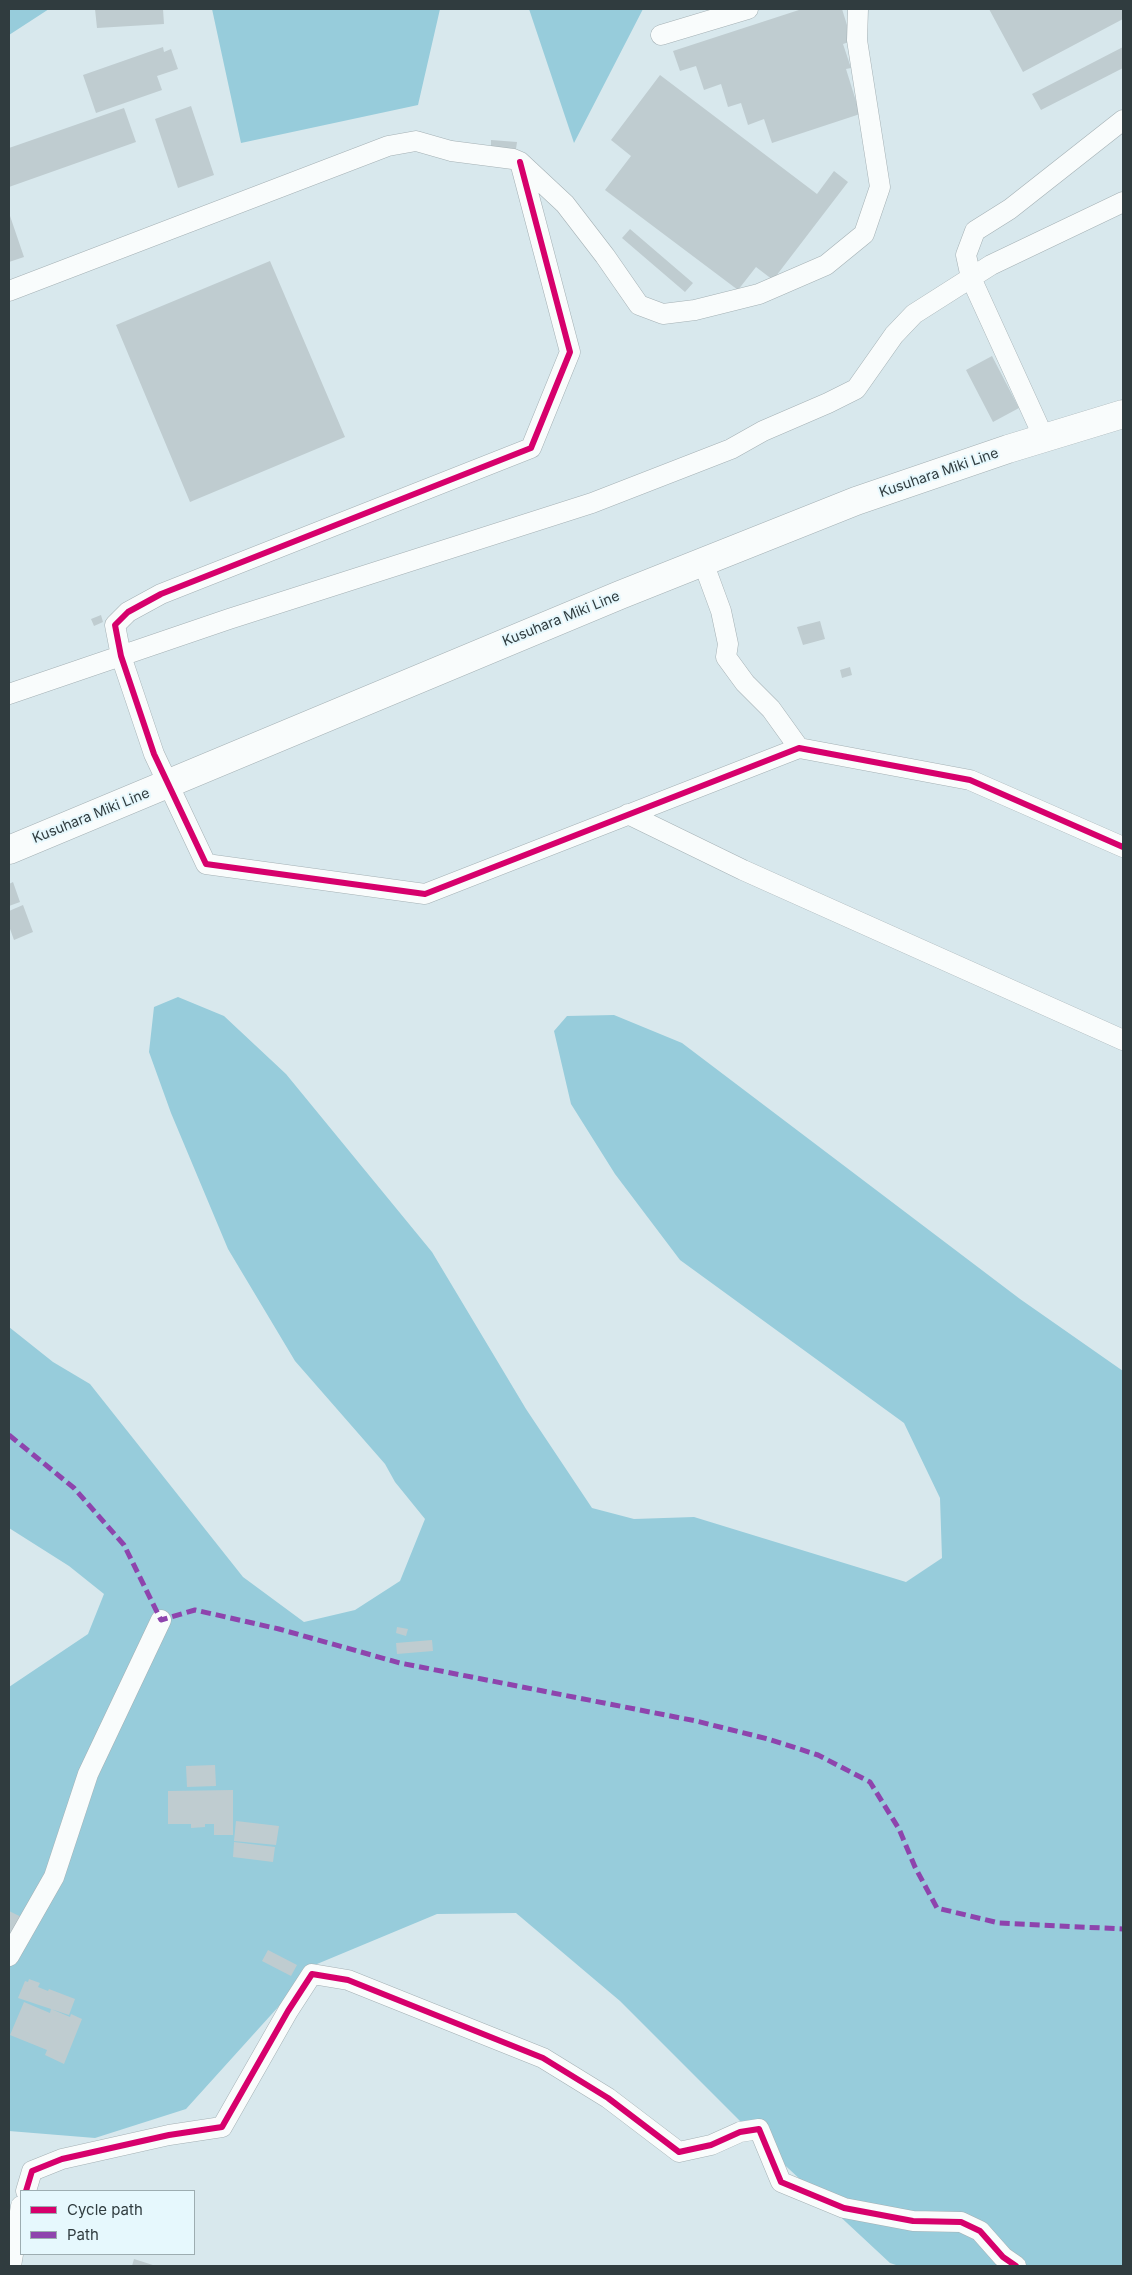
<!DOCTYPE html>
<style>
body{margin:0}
#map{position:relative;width:1132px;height:2275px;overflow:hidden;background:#d8e8ed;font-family:Inter,sans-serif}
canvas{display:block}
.frame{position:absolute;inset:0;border:10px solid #303c3f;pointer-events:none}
.legend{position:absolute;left:20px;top:2190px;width:175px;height:65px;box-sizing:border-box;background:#e6f8fd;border:1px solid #9dadb1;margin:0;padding:6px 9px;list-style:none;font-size:15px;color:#303c3f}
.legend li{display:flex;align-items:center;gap:10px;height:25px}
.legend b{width:25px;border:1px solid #9dadb1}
</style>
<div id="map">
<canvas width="1132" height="2275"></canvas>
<div class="frame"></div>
<ul class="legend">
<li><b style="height:6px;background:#d6006c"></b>Cycle path</li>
<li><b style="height:6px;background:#8e44ad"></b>Path</li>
</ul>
</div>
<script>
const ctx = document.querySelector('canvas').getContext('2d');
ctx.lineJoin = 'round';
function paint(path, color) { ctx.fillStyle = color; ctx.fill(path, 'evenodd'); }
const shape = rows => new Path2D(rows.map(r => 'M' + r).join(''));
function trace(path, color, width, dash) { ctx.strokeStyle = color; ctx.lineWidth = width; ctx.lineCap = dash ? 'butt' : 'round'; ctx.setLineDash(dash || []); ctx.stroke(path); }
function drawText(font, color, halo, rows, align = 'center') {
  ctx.font = font + ' Inter,sans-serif'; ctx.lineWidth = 4; ctx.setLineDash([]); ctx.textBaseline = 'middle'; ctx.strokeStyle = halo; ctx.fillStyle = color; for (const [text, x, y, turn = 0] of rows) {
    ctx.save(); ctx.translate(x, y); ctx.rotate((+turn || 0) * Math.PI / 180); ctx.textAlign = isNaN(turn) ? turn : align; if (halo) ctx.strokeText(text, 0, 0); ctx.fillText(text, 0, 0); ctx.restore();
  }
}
paint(shape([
 [9,9,49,9,9,35],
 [212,9,440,9,418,105,241,143],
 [529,9,643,9,574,143],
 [178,997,224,1016,286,1074,432,1252,526,1409,592,1508,634,1519,694,1517,906,1582,942,1558,940,1498,904,1423,680,1260,615,1174,571,1104,554,1031,567,1016,614,1015,682,1043,1020,1299,1123,1371,1123,2266,899,2266,890,2263,775,2156,620,2001,516,1913,437,1914,317,1964,186,2109,95,2138,9,2131,9,1687,88,1634,104,1594,69,1566,9,1528,9,1327,53,1362,90,1384,243,1577,304,1622,355,1610,400,1581,425,1519,395,1482,385,1464,295,1361,228,1249,171,1113,149,1052,154,1007]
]), '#97ccdb');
paint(shape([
 [95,9,163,9,164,24,97,28],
 [802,9,842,9,852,41,843,44,851,68,846,69,860,114,772,143,764,119,748,125,741,103,728,107,721,84,704,90,696,66,680,71,673,51],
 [989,9,1123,9,1123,19,1023,72],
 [163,47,164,52,171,49,178,69,157,76,162,90,96,113,83,75],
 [1123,47,1123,68,1041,110,1032,94],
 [660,75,817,194,834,171,848,182,773,280,756,267,738,290,605,190,631,156,611,140],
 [191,106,214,175,178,188,155,119],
 [124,108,136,142,9,187,9,148],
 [491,140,517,142,516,149,491,147],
 [9,213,24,257,9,262],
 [630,229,693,283,685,292,622,238],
 [270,261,345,437,190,502,116,325],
 [992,356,1019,408,993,422,966,370],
 [101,615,103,622,94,626,91,619],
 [820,621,825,639,803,645,797,627],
 [850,667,852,675,842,678,840,670],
 [13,882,20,902,9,906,9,884],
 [23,905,33,932,14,940,9,926,9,911],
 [397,1627,408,1629,406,1636,396,1633],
 [432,1640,433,1651,397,1654,396,1643],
 [215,1765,216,1786,187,1787,186,1766],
 [233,1790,233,1835,214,1835,214,1824,205,1824,205,1827,191,1828,191,1824,168,1824,168,1791],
 [236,1821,279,1826,276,1845,234,1841],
 [234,1842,275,1847,273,1862,233,1857],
 [9,1911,34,1923,9,1938],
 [268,1950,297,1965,291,1976,262,1961],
 [29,1979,40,1983,38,1987,48,1991,49,1989,75,1999,69,2015,18,1998,25,1981,28,1982],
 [24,2002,50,2013,51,2009,70,2017,71,2014,82,2019,64,2064,45,2055,47,2050,10,2035],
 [134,2259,156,2266,132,2266]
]), '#bfccd0');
const minor = shape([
 [661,35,748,9],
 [520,162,570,352,531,448,161,594,128,612,115,625,121,656,154,754,206,864,425,894,799,748,970,780,1123,847],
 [9,291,388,146,416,141,451,151,513,159,520,162,565,204,605,256,639,305,663,314,695,310,759,294,826,265,864,234,880,187,857,40,858,9],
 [1044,438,971,278,966,255,975,231,1010,209,1123,120],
 [703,562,721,611,728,644,726,657,745,683,771,709,799,748],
 [9,694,229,619,592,503,731,449,763,431,828,403,856,389,894,335,914,314,991,265,1123,202],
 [628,814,743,870,1123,1040],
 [9,1956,54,1877,88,1774,161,1620],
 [26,2191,32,2171,62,2159,169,2135,222,2127,288,2011,312,1974,348,1980,543,2058,608,2098,679,2152,711,2145,740,2132,759,2129,781,2182,844,2208,913,2221,961,2222,980,2231,1003,2257,1016,2266],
 [11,2266,21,2206]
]);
const secondary = shape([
 [9,850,620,595,856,501,1008,449,1123,414]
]);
trace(minor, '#a4b0b4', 21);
trace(secondary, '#a4b0b4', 29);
trace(minor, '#f9fcfc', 20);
trace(secondary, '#f9fcfc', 28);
trace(shape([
 [9,1435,74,1488,124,1545,161,1620,195,1610,279,1629,400,1663,696,1721,768,1739,818,1755,870,1782,899,1829,915,1867,937,1908,999,1923,1123,1929]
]), '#8e44ad', 5, [10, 5]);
trace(shape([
 [520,162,570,352,531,448,161,594,128,612,115,625,121,656,154,754,206,864,425,894,799,748,970,780,1123,847],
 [26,2191,32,2171,62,2159,169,2135,222,2127,288,2011,312,1974,348,1980,543,2058,608,2098,679,2152,711,2145,740,2132,759,2129,781,2182,844,2208,913,2221,961,2222,980,2231,1003,2257,1016,2266]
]), '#d6006c', 6);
drawText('14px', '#303c3f', '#e6f8fd', [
 ["Kusuhara Miki Line",939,473,-19],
 ["Kusuhara Miki Line",561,619,-22],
 ["Kusuhara Miki Line",91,816,-22]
]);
</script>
